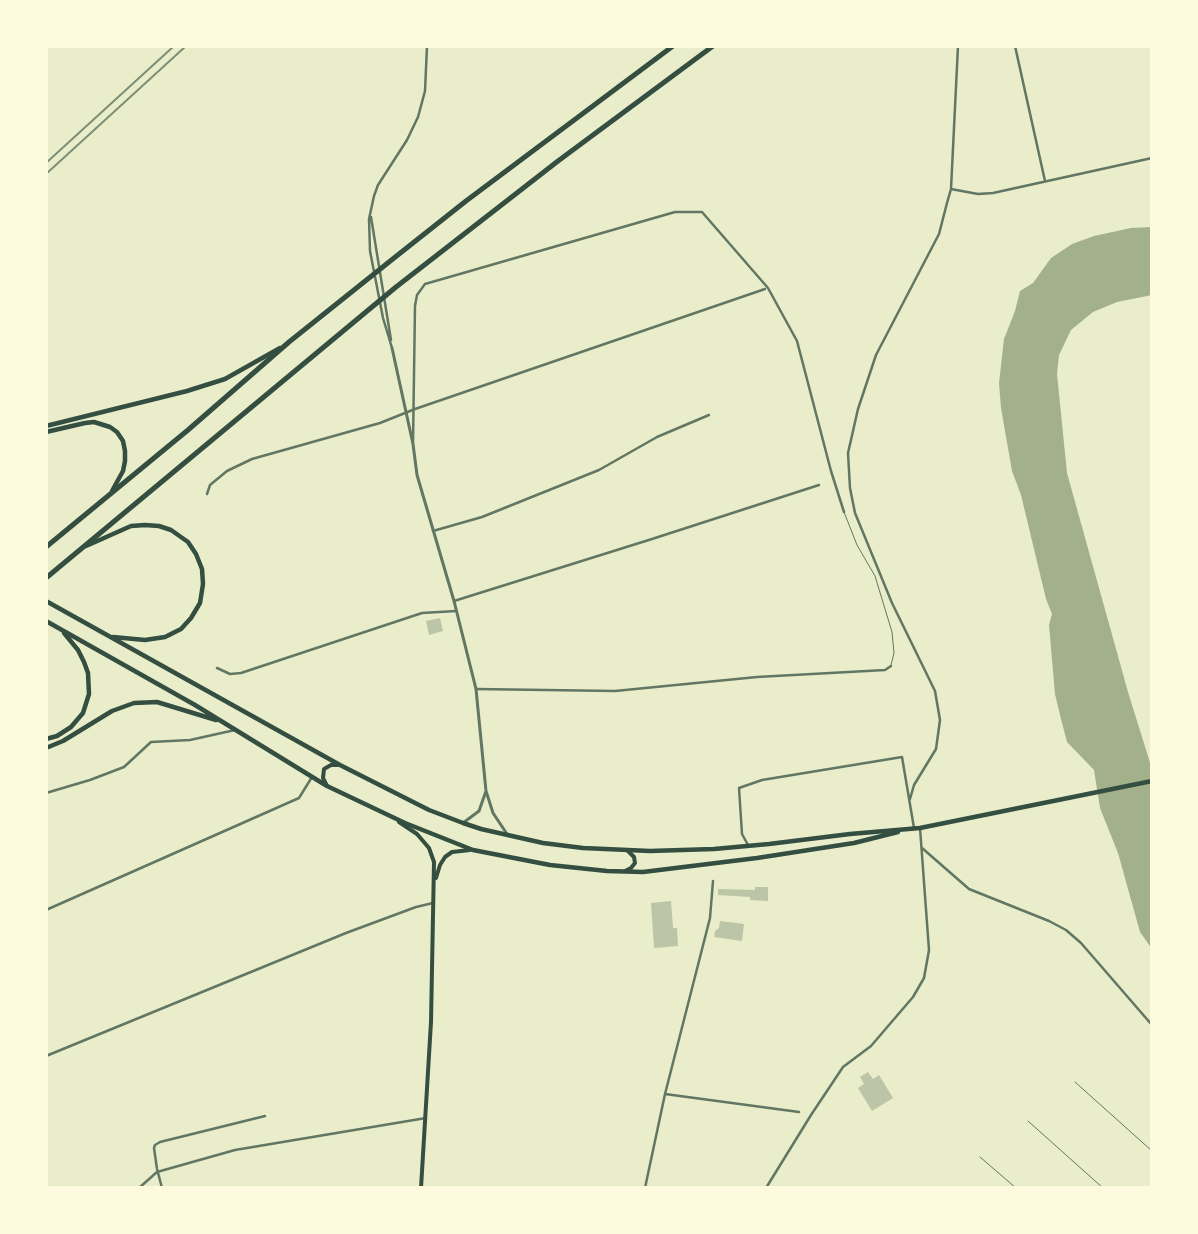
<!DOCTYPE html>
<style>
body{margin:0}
#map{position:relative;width:1198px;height:1234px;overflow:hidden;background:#e9edc9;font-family:Roboto,sans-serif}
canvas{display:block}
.frame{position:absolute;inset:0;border:48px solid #fefae0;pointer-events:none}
</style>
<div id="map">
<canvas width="1198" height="1234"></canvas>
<div class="frame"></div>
</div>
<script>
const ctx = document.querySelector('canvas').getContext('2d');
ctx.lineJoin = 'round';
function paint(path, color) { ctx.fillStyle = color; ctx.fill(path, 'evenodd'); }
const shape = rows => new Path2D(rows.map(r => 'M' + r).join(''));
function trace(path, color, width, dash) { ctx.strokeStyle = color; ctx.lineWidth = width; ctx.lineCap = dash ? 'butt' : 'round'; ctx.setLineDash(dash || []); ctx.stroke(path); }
paint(shape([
 [1152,227,1152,295,1117,302,1093,312,1071,330,1059,355,1057,374,1067,473,1128,692,1152,769,1152,949,1140,932,1118,853,1100,808,1094,770,1067,742,1061,719,1055,694,1049,625,1052,614,1046,599,1021,495,1012,471,1001,408,999,383,1004,339,1015,311,1020,291,1033,283,1051,258,1072,244,1094,236,1131,228]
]), '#a3b18a');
paint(shape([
 [440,618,443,631,429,635,426,621],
 [755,887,768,887,768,901,750,900,750,897,718,895,718,889,755,890],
 [671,901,673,928,677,928,678,946,654,948,651,903],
 [720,921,744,924,742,941,714,937,715,931,719,928],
 [868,1072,873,1079,879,1075,893,1098,872,1111,858,1088,864,1084,860,1077]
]), '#bcc5a7');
trace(shape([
 [844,512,857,545,875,576,892,632,894,653,891,665],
 [1075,1082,1152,1151],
 [1028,1121,1103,1188],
 [980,1157,1016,1188]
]), '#617663', 1);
trace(shape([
 [1015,46,1045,181],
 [951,189,978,194,993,193,1152,158],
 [371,217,391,340],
 [392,348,383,318,370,251,369,219,374,196,378,185,407,140,418,117,425,91,427,46],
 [413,443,415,306,417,295,425,284,675,212,702,212,768,288,797,341,831,471,844,512],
 [207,494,210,485,227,471,252,459,380,423,415,409,765,289],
 [433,531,482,517,599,470,657,437,709,415],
 [454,601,652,539,819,485],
 [217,668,230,674,241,673,422,613,456,611],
 [476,689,615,691,757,677,885,670,891,666],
 [46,793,90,780,124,767,151,742,190,740,235,730],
 [910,799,914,785,936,749,940,720,935,691,892,603,855,513,850,488,848,453,858,409,876,355,939,234,947,203,951,189,958,46],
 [748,845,742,834,739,788,762,780,902,757,914,828],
 [922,848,969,889,1049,921,1066,930,1081,943,1152,1025],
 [46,910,299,798,312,777],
 [46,1056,346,933,416,907,433,903],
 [665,1094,799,1112],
 [139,1188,157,1172,235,1150,426,1118],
 [162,1188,157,1169,154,1148,155,1145,160,1142,265,1116],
 [645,1188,665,1094,710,918,713,881],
 [766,1188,811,1115,843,1067,871,1046,913,997,924,978,929,950,920,828]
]), '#617663', 2.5);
trace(shape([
 [392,348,413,444,417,475,454,601,476,689,486,791,493,813,507,834],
 [463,823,479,811,486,791]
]), '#617663', 3);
trace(shape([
 [327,786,323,778,324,769,331,765,338,765],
 [399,822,417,834,429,848,434,862,431,1022,421,1188],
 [625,871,631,868,635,863,634,857,627,850],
 [436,878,440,865,445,857,452,852,470,850]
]), '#344e41', 4);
trace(shape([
 [46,426,187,391,225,379,280,348],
 [46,432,85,423,94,422,110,427,117,432,123,441,125,451,125,461,123,471,112,491],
 [86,546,131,526,145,525,159,526,171,530,188,542,196,554,202,569,203,584,200,603,191,618,181,629,165,637,145,640,113,637],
 [46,601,340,765,429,810,463,823,481,829,543,843,583,848,650,851,714,849,769,844,850,834,920,828,1152,781],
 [46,621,195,705,327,786,405,823,473,850,550,865,607,871,643,872,757,858,854,843,898,832],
 [46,739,57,736,71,727,83,713,89,694,88,673,84,662,78,650,64,633],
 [46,748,63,741,112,711,134,703,157,702,216,720]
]), '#344e41', 4.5);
trace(shape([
 [46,547,188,430,289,342,394,258,466,201,673,46],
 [46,578,396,287,558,161,713,46]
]), '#344e41', 5);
trace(shape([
 [46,163,174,46],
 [46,174,186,46]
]), '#7c8e77', 2);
</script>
